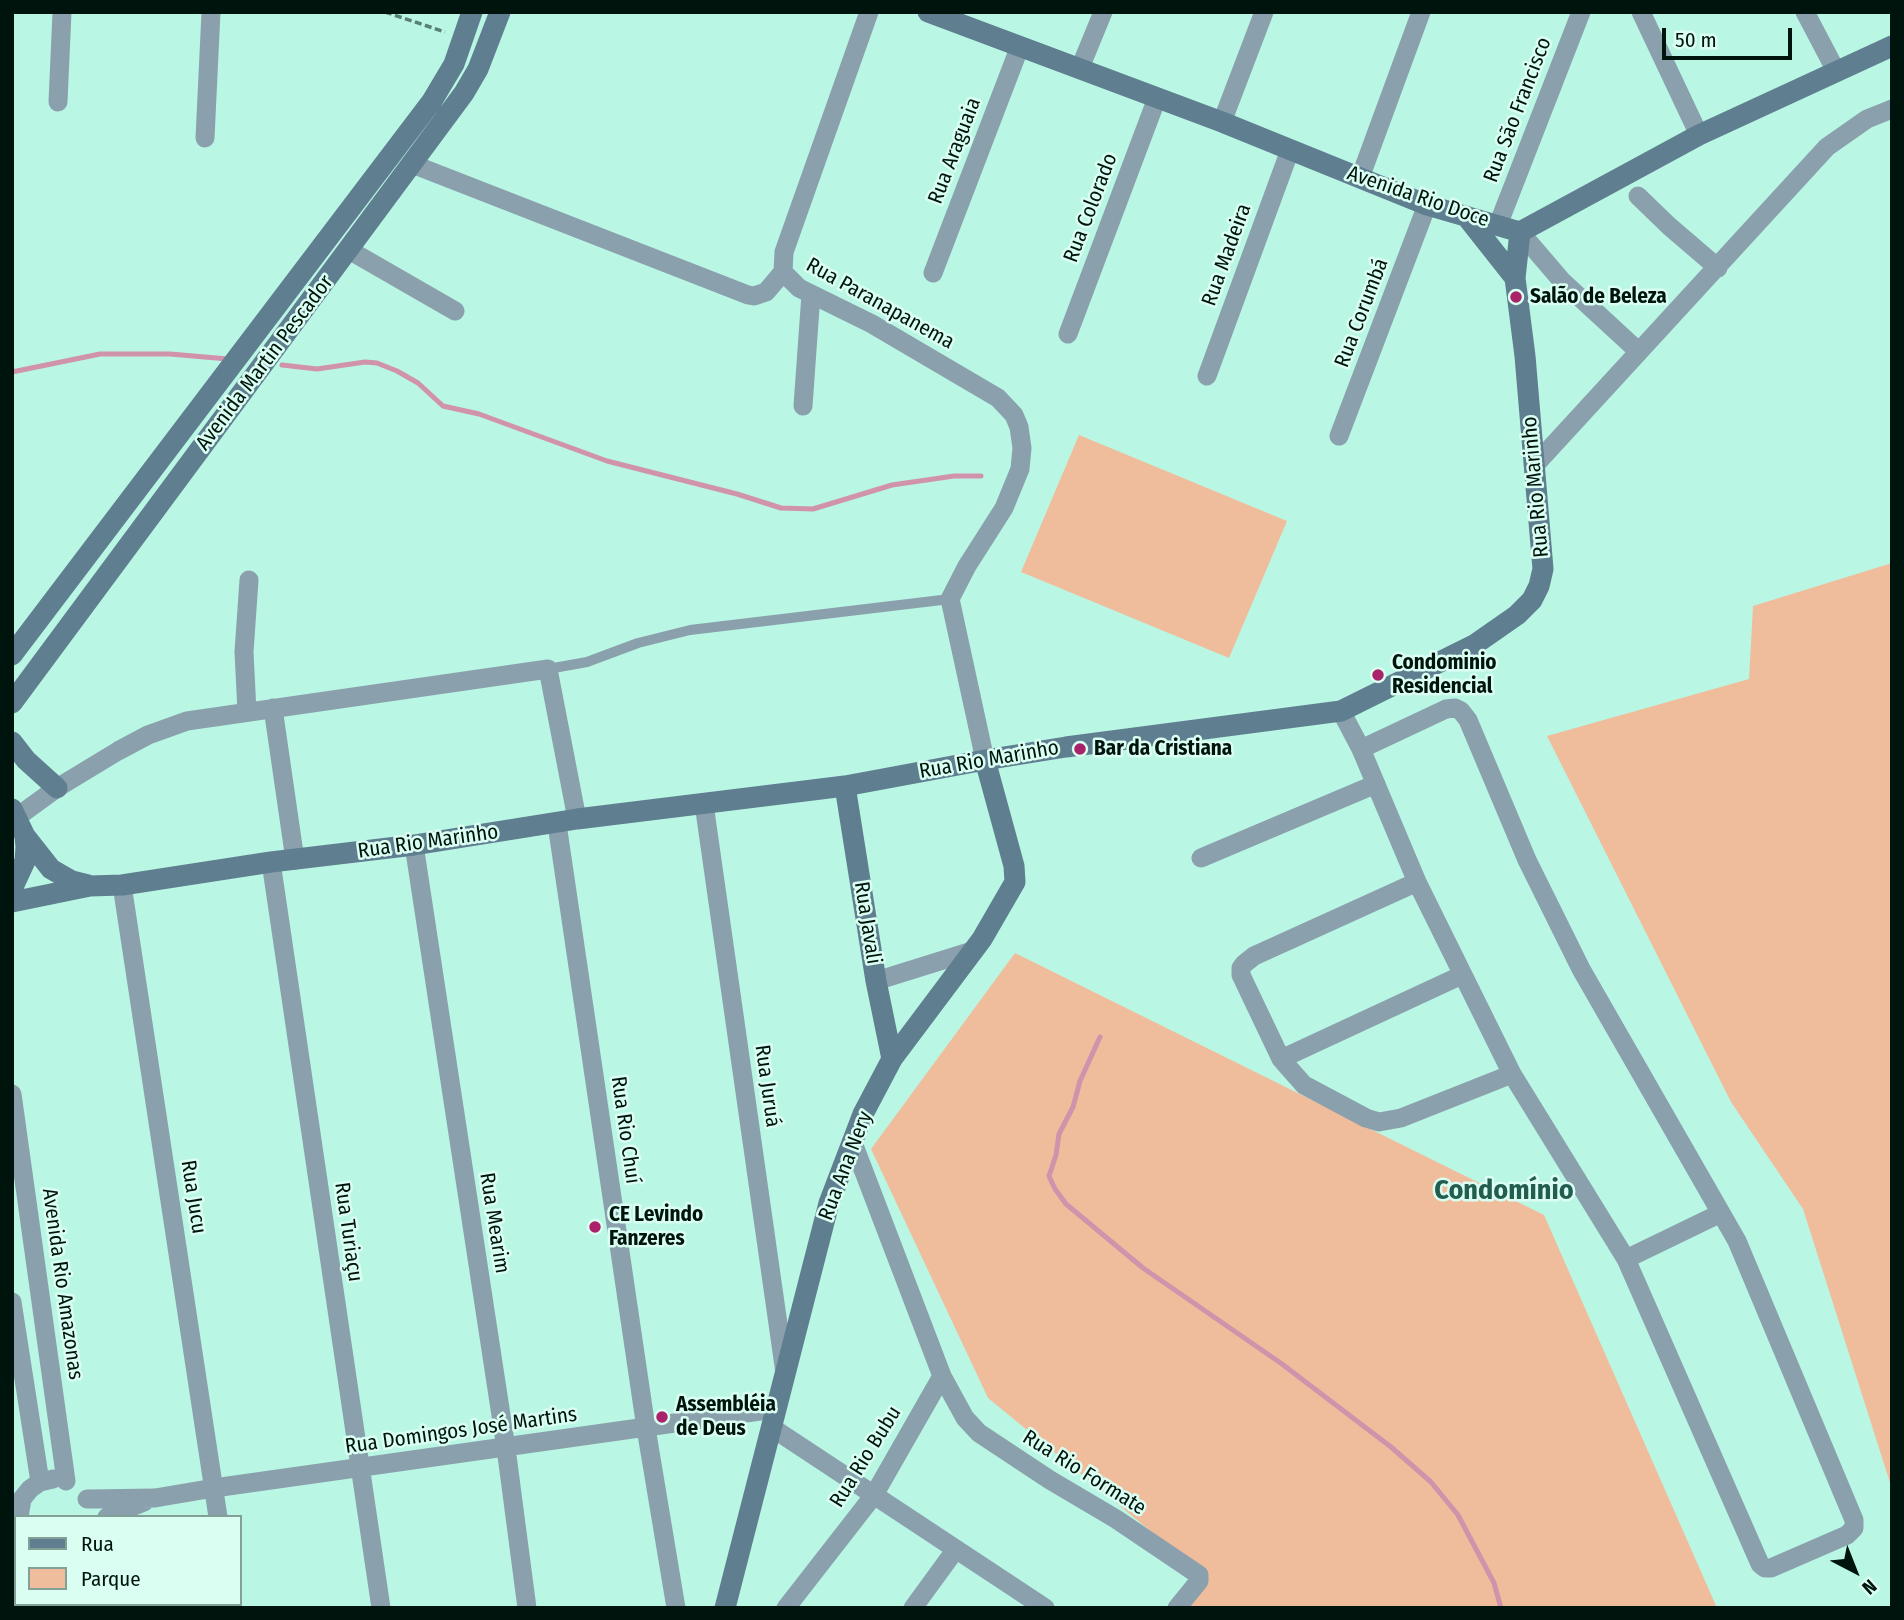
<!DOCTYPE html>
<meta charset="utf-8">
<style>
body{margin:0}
#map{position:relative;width:1904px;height:1620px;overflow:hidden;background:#baf6e4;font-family:"Fira Sans Condensed",sans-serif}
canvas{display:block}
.frame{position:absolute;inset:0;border:14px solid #00140e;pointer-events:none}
.legend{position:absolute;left:14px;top:1515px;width:228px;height:91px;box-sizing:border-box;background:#dafef2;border:2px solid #83a097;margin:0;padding:9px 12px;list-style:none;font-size:21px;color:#00140e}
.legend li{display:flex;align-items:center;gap:14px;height:35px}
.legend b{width:35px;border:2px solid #83a097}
.north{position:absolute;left:1820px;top:1536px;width:70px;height:70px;-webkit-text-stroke:5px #dafef2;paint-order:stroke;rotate:138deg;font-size:19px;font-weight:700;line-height:28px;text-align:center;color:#00140e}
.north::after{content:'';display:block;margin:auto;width:24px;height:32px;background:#00140e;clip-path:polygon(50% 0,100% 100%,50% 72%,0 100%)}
.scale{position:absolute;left:1662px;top:28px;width:130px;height:32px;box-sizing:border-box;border:4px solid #00140e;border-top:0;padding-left:9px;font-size:21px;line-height:24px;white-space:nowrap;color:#00140e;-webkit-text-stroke:5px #dafef2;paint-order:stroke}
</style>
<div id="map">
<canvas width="1904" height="1620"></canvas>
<div class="frame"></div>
<ul class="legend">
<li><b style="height:9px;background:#5f7e90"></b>Rua</li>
<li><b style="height:19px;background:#f0bd9c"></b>Parque</li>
</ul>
<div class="north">N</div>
<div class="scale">50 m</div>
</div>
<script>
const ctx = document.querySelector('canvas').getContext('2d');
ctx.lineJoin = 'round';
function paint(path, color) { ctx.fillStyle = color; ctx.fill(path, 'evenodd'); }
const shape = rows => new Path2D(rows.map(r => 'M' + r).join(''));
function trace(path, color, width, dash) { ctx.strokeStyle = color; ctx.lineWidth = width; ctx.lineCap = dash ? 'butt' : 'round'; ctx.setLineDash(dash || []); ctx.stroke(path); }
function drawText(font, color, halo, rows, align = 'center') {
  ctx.font = font + ' "Fira Sans Condensed",sans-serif'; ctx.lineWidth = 5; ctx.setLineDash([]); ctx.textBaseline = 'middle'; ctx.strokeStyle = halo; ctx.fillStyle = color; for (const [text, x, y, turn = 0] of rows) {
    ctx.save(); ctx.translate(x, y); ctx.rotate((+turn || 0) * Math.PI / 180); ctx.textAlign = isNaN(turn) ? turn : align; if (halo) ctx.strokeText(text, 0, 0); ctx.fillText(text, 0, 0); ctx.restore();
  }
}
paint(shape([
 [1079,435,1287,521,1229,658,1021,572],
 [1892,563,1892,1489,1803,1209,1731,1102,1547,736,1749,679,1753,606],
 [1015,953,1544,1215,1717,1608,1185,1608,1208,1578,988,1398,871,1149]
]), '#f0bd9c');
trace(shape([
 [282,365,317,369,365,362,377,363,397,371,418,383,443,406,479,414,607,461,737,494,781,508,813,509,892,485,954,476,981,476],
 [12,372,100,354,170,354,228,359],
 [1100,1037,1080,1081,1073,1107,1059,1134,1056,1155,1049,1176,1055,1189,1066,1204,1143,1268,1282,1364,1391,1447,1431,1482,1458,1515,1494,1583,1501,1608]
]), '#d192ab', 5);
trace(shape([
 [385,12,445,32]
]), '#598074', 3.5, [7, 3.5]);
trace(shape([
 [548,669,587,662,638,643,690,630,950,599]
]), '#8ba0ad', 10);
trace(shape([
 [869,12,784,252,783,272,799,288,872,324,998,398,1014,415,1019,427,1022,448,1020,469,1004,508,967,566,950,599,985,760],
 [1641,12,1699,135],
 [1805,12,1836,71],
 [1080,68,1103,12],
 [58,102,62,12],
 [1222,122,1264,12],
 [205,138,211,12],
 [412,164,748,295,754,296,766,292,783,272],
 [1360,178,1421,12],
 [1638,196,1669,226,1718,268],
 [1498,225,1581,12],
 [1520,232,1562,281,1638,351],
 [349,250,455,311],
 [933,273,1020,46],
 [1068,334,1157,98],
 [1207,376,1290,150],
 [803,406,811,294],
 [1339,436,1427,205],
 [1534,466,1827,147,1867,119,1892,109],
 [273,708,295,860],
 [1341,711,1361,749,1417,882,1512,1074,1626,1259,1760,1564,1765,1568,1771,1568,1847,1535,1854,1528,1854,1520,1737,1241,1581,969,1527,860,1468,720,1461,711,1455,708,1446,709,1361,749],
 [247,712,244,652,249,580],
 [704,804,785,1373],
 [17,817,57,788,118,751,148,735,187,721,548,669,577,819],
 [557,824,646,1428,676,1608],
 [414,845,506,1448,527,1608],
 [1201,858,1376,784],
 [271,862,381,1608],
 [1417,882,1254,956,1244,964,1241,968,1241,975,1281,1059,1304,1085,1366,1118,1379,1122,1401,1118,1512,1074],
 [122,885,218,1517],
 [876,981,972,951],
 [1281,1059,1462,975],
 [12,1094,66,1481],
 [1626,1259,1721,1213],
 [12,1302,40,1482],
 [942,1376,965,1418,979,1433,1050,1480,1116,1519,1199,1575,1199,1581,1177,1608],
 [771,1427,1045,1608],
 [87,1499,155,1498,214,1488,774,1409],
 [19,1517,22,1499,30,1489,40,1482,53,1479],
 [107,1517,144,1502],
 [12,1534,16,1534],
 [12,1575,16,1568],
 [231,1604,232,1608],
 [786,1608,874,1495,942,1376,853,1143],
 [913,1608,956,1549]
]), '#8ba0ad', 19);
trace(shape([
 [928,12,1222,122,1427,205,1520,232,1699,135,1892,46],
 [1466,216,1515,278],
 [12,655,432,101,454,64,472,12],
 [12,703,464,93,478,69,500,12],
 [12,742,26,760,57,788],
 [845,786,876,981,892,1059],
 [12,809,25,836,26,847,25,861,12,889],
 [25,836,51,869,72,881,88,885],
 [12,902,90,886,122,885,271,862,414,845,577,819,845,786,985,760,1066,747,1341,711,1474,645,1517,615,1532,600,1539,586,1543,569,1525,356,1515,278,1520,232],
 [725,1608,829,1203,863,1114,892,1059,982,939,1015,882,1014,866,985,760]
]), '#5f7e90', 21);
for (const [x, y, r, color] of [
 [1516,297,7,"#aa236a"],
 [1378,675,7,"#aa236a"],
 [1080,749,7,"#aa236a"],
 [595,1227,7,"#aa236a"],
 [662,1417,7,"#aa236a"]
]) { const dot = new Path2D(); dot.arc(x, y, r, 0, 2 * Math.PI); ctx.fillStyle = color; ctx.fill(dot); trace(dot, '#dafef2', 2.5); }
drawText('21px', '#00140e', '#dafef2', [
 ["Rua São Francisco",1518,110,-69],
 ["Rua Araguaia",955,151,-69],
 ["Avenida Rio Doce",1418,197,19],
 ["Rua Colorado",1091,208,-69],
 ["Rua Madeira",1227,255,-70],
 ["Rua Paranapanema",880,304,29],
 ["Rua Corumbá",1362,313,-69],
 ["Avenida Martin Pescador",265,363,-53],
 ["Rua Rio Marinho",1536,487,-95],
 ["Rua Rio Marinho",989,760,-10],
 ["Rua Rio Marinho",428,842,-8],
 ["Rua Javali",867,923,81],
 ["Rua Juruá",767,1086,82],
 ["Rua Rio Chuí",625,1130,82],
 ["Rua Ana Nery",846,1166,-69],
 ["Rua Jucu",193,1197,81],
 ["Rua Mearim",494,1223,81],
 ["Rua Turiaçu",348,1232,82],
 ["Avenida Rio Amazonas",62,1284,82],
 ["Rua Domingos José Martins",461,1431,-8],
 ["Rua Rio Bubu",866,1457,-58],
 ["Rua Rio Formate",1084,1473,32]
]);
drawText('bold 21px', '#00140e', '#dafef2', [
 ["Salão de Beleza",1530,297],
 ["Condominio",1392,663],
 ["Residencial",1392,687],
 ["Bar da Cristiana",1094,749],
 ["CE Levindo",609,1215],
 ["Fanzeres",609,1239],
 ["Assembléia",676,1405],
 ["de Deus",676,1429]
], 'left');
drawText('bold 28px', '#235d4f', '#dafef2', [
 ["Condomínio",1504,1191]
]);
</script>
